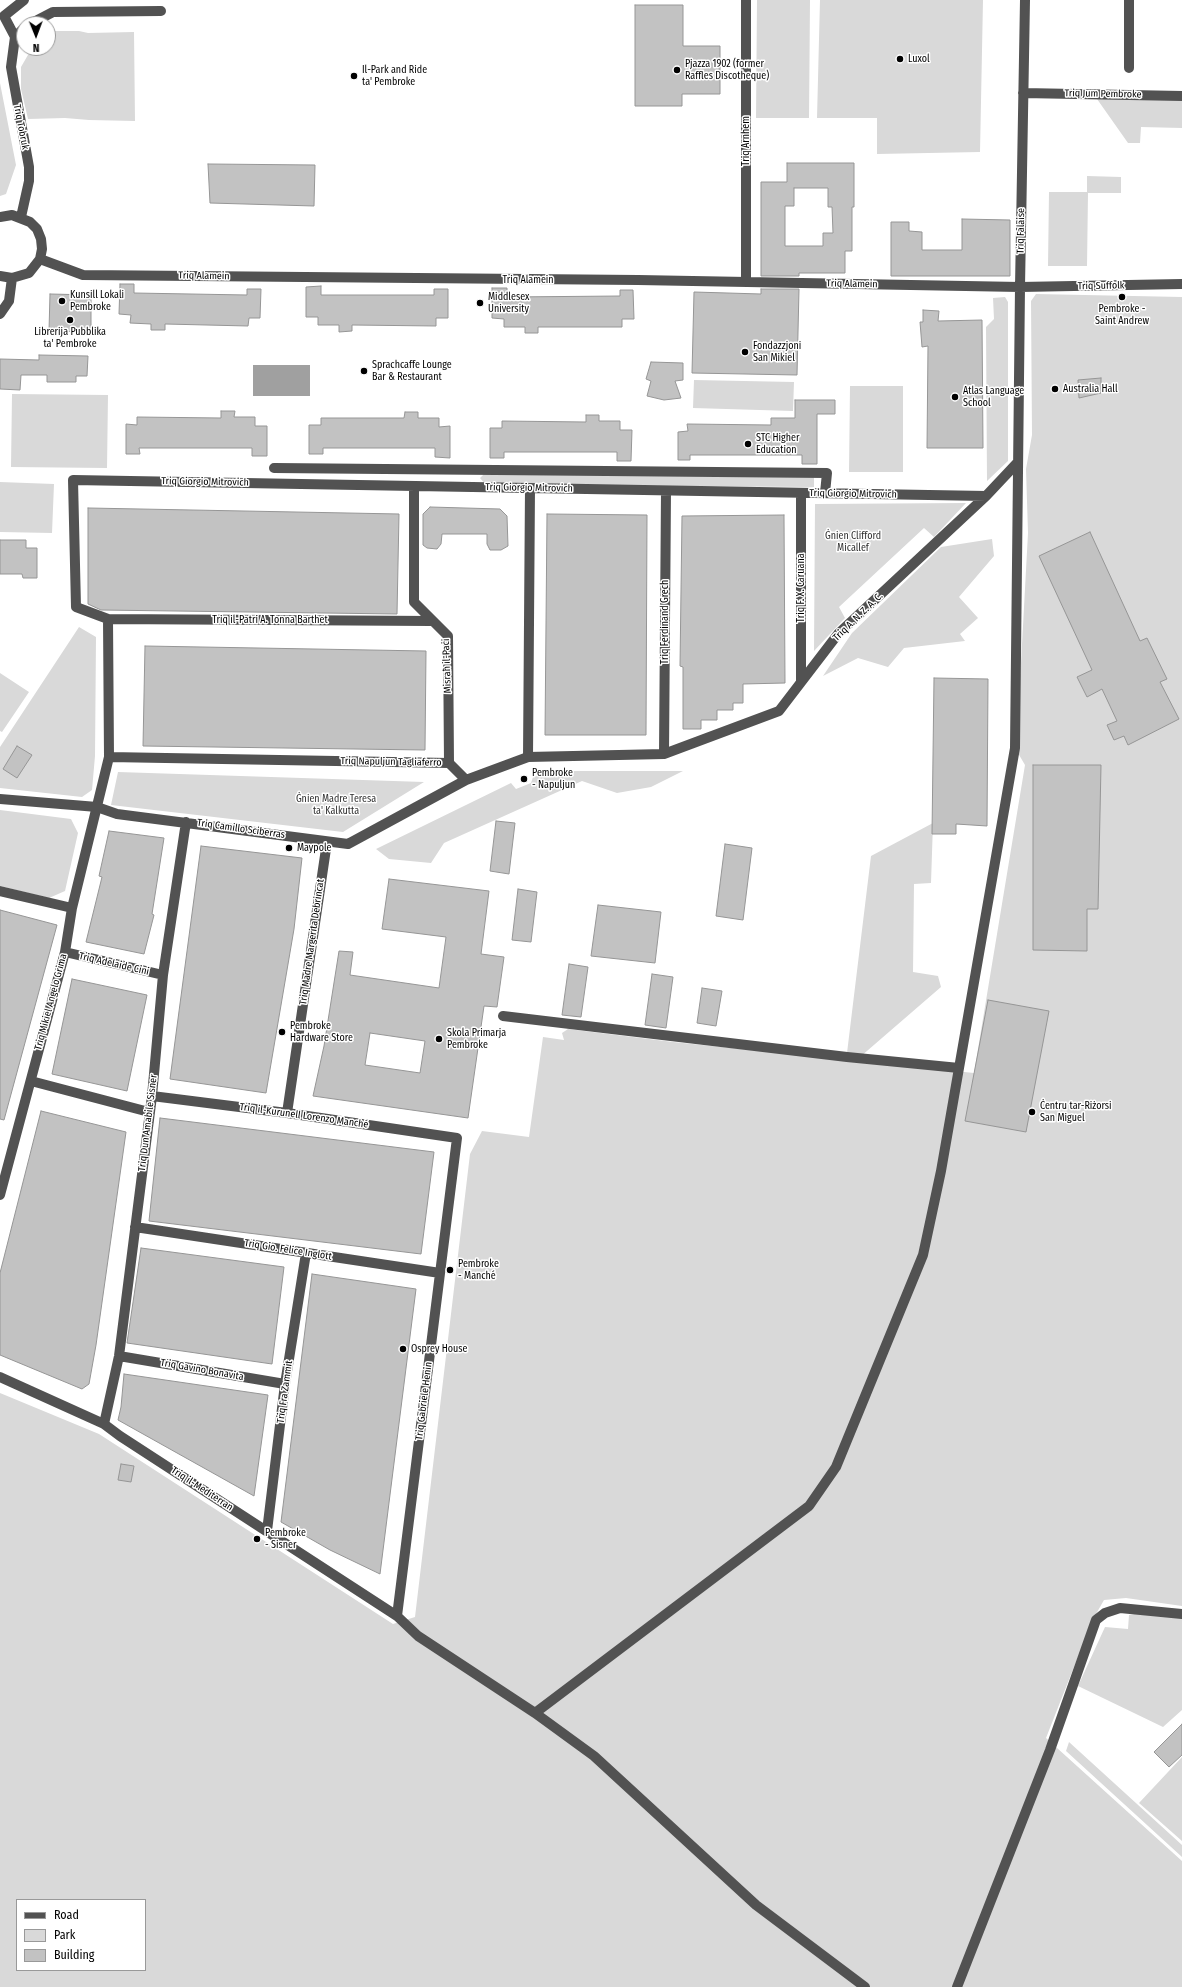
<!DOCTYPE html>
<meta charset="utf-8">
<style>
body{margin:0}
#map{position:relative;width:1182px;height:1987px;overflow:hidden;background:#fff;font-family:"Fira Sans Condensed",sans-serif}
canvas{display:block}
.legend{position:absolute;left:16px;top:1899px;width:130px;height:72px;box-sizing:border-box;background:#fff;border:1px solid #999;margin:0;padding:5px 7px;list-style:none;font-size:12px;color:#000}
.legend li{display:flex;align-items:center;gap:8px;height:20px}
.legend b{width:20px;border:1px solid #999}
.north{position:absolute;left:16px;top:16px;width:40px;height:40px;box-sizing:border-box;background:#fff;border:1px solid #999;border-radius:50%;rotate:179deg;font-size:11px;font-weight:700;line-height:16px;text-align:center;color:#000}
.north::after{content:'';display:block;margin:auto;width:14px;height:18px;background:#000;clip-path:polygon(50% 0,100% 100%,50% 72%,0 100%)}
</style>
<div id="map">
<canvas width="1182" height="1987"></canvas>
<ul class="legend">
<li><b style="height:5px;background:#525252"></b>Road</li>
<li><b style="height:11px;background:#d9d9d9"></b>Park</li>
<li><b style="height:11px;background:#c2c2c2"></b>Building</li>
</ul>
<div class="north">N</div>
</div>
<script>
const ctx = document.querySelector('canvas').getContext('2d');
ctx.lineJoin = 'round';
function paint(path, color) { ctx.fillStyle = color; ctx.fill(path, 'evenodd'); }
const shape = rows => new Path2D(rows.map(r => 'M' + r).join(''));
function trace(path, color, width, dash) { ctx.strokeStyle = color; ctx.lineWidth = width; ctx.lineCap = dash ? 'butt' : 'round'; ctx.setLineDash(dash || []); ctx.stroke(path); }
function drawText(font, color, halo, rows, align = 'center') {
  ctx.font = font + ' "Fira Sans Condensed",sans-serif'; ctx.lineWidth = 3; ctx.setLineDash([]); ctx.textBaseline = 'middle'; ctx.strokeStyle = halo; ctx.fillStyle = color; for (const [text, x, y, turn = 0] of rows) {
    ctx.save(); ctx.translate(x, y); ctx.rotate((+turn || 0) * Math.PI / 180); ctx.textAlign = isNaN(turn) ? turn : align; if (halo) ctx.strokeText(text, 0, 0); ctx.fillText(text, 0, 0); ctx.restore();
  }
}
paint(shape([
 [757,0,810,0,809,118,756,118],
 [820,0,983,0,980,152,877,154,877,118,817,118],
 [55,31,79,31,88,33,134,32,135,121,89,120,65,118,28,119,21,89,21,67,32,48,48,48,48,35],
 [0,83,16,165,6,194,0,196],
 [1097,99,1182,99,1182,128,1141,127,1140,143,1128,143],
 [1087,176,1121,177,1121,193,1088,193,1087,266,1048,266,1049,192,1087,192],
 [1036,294,1182,297,1182,1606,1126,1598,1104,1600,1092,1621,1046,1738,1182,1861,1182,1987,0,1987,0,1393,99,1434,393,1624,415,1617,470,1154,482,1131,529,1137,543,1037,564,1040,562,1033,568,1029,673,1042,974,1073,1025,765,1015,748,1021,663,1028,533,1026,469,1032,435,1031,301],
 [17,1900,145,1900,145,1970,17,1970],
 [1005,297,1008,302,1008,461,987,481,986,327,994,319,993,298],
 [694,380,794,382,793,411,693,408],
 [850,386,903,386,903,472,849,472],
 [12,394,108,395,107,468,11,467],
 [486,472,814,475,814,487,486,485,480,478],
 [0,482,54,484,52,533,0,532],
 [966,503,934,537,924,528,839,607,845,618,814,651,815,504],
 [992,539,994,556,959,597,978,618,960,634,965,641,904,648,888,667,858,658,823,676,852,633,941,547],
 [79,627,96,637,95,756,92,790,82,797,0,788,0,747],
 [0,673,29,692,2,732,0,731],
 [558,771,683,771,651,787,617,793,582,781,444,843,431,863,389,859,376,849,511,783,516,789,531,783,533,777],
 [118,772,424,782,343,832,111,805],
 [0,810,71,819,78,833,65,891,49,898,0,886],
 [933,823,931,883,914,884,913,972,938,976,941,987,860,1057,847,1053,871,856],
 [1140,1613,1182,1618,1182,1710,1163,1727,1078,1686,1105,1627,1128,1629,1129,1615],
 [1069,1742,1182,1845,1182,1857,1066,1751],
 [1182,1757,1182,1841,1139,1803]
]), '#d9d9d9');
paint(shape([
 [253,365,310,365,310,396,253,396]
]), '#a0a0a0');
const building = shape([
 [635,5,683,5,683,46,720,46,720,94,682,94,682,106,635,106,635,5],
 [787,163,854,163,854,207,852,207,852,251,845,251,845,273,799,273,799,276,761,276,761,182,787,182,787,163],
 [794,188,828,188,828,207,832,207,833,233,823,233,823,246,785,246,785,206,794,206,794,188],
 [208,164,315,165,314,206,210,203,208,164],
 [962,219,1010,220,1010,276,891,276,891,222,909,222,909,231,922,232,922,250,962,250,962,219],
 [120,284,134,284,134,293,247,295,247,289,261,289,260,318,249,318,248,326,165,324,165,330,151,330,151,324,130,323,131,315,119,314,120,284],
 [321,286,321,295,434,295,434,289,448,289,448,318,436,318,436,326,352,325,352,331,339,332,339,325,318,325,318,317,306,317,306,287,321,286],
 [492,288,507,288,507,297,620,296,620,290,633,290,634,319,622,319,622,327,538,327,538,333,525,333,525,327,504,327,504,319,492,318,492,288],
 [761,289,799,289,797,375,692,373,694,292,761,294,761,289],
 [50,294,91,295,91,332,49,331,50,294],
 [923,310,939,311,938,321,982,320,983,448,927,448,928,346,922,347,920,322,923,322,923,310],
 [39,355,88,356,87,376,76,376,76,382,47,382,47,375,21,375,20,390,0,389,0,359,39,360,39,355],
 [651,362,683,363,683,380,675,381,681,398,664,400,647,396,651,381,646,379,651,362],
 [1101,378,1101,393,1079,398,1078,380,1101,378],
 [795,400,835,400,835,414,817,414,817,464,802,464,802,455,690,455,690,460,678,460,678,432,688,431,687,424,771,425,771,418,795,418,795,400],
 [221,411,235,411,234,417,255,417,255,426,267,426,267,456,252,456,252,448,139,448,140,454,126,454,126,424,137,425,137,417,221,418,221,411],
 [405,412,418,412,418,418,439,418,439,427,450,426,450,458,435,457,435,448,323,448,323,454,309,454,309,425,321,425,321,418,404,418,405,412],
 [586,415,599,415,599,421,620,421,620,430,632,430,631,461,617,461,617,452,504,452,504,458,490,458,490,428,502,428,502,421,586,422,586,415],
 [430,507,500,509,507,516,508,546,501,550,490,550,487,544,487,534,442,534,441,544,437,549,427,548,423,545,423,514,430,507],
 [88,508,399,514,397,614,101,610,88,604,88,508],
 [547,514,647,515,646,735,545,735,547,514],
 [784,515,785,683,743,684,743,703,733,703,733,710,717,710,717,720,701,720,701,729,683,729,683,667,680,666,682,516,784,515],
 [1090,532,1140,641,1147,638,1167,679,1160,682,1179,719,1128,745,1124,736,1114,740,1107,725,1117,721,1102,689,1087,697,1077,677,1092,670,1039,556,1090,532],
 [0,540,26,540,26,548,37,548,37,578,23,578,22,574,0,574,0,540],
 [145,646,426,651,425,750,143,746,145,646],
 [934,678,988,679,987,826,956,824,956,834,932,834,934,678],
 [17,746,32,755,17,778,3,769,17,746],
 [1033,765,1101,765,1098,909,1087,909,1087,951,1033,950,1033,765],
 [496,821,515,823,509,874,490,871,496,821],
 [109,831,164,838,152,914,154,915,144,954,86,942,102,877,99,876,109,831],
 [725,844,752,848,743,920,716,916,725,844],
 [201,846,302,858,294,929,266,1093,170,1079,201,846],
 [389,879,489,891,481,954,504,957,497,1007,484,1006,468,1118,313,1096,324,1046,339,951,353,952,350,975,439,988,446,937,382,929,389,879],
 [370,1033,425,1041,420,1073,365,1065,370,1033],
 [518,889,537,892,531,942,512,940,518,889],
 [598,905,661,912,655,963,591,956,598,905],
 [0,910,57,925,4,1120,0,1119,0,910],
 [569,964,588,967,581,1017,562,1015,569,964],
 [652,974,673,977,666,1028,645,1025,652,974],
 [72,979,147,995,127,1091,52,1074,72,979],
 [702,988,722,991,716,1026,697,1023,702,988],
 [988,1000,1049,1011,1026,1132,965,1121,988,1000],
 [41,1111,126,1132,96,1345,89,1384,82,1389,0,1355,0,1273,41,1111],
 [160,1118,434,1152,421,1254,149,1221,160,1118],
 [141,1248,284,1267,272,1364,127,1343,141,1248],
 [312,1274,416,1289,380,1574,330,1550,281,1522,312,1274],
 [124,1374,268,1395,254,1496,118,1420,121,1407,124,1374],
 [121,1464,134,1466,131,1482,118,1480,121,1464],
 [1182,1724,1182,1755,1169,1767,1154,1752,1182,1724]
]);
paint(building, '#c2c2c2');
trace(building, '#969696', 1);
trace(shape([
 [30,24,53,12,161,11],
 [15,37,4,16,24,0],
 [1129,68,1129,0],
 [1023,93,1182,96],
 [0,217,12,215,30,222,37,229,41,239,42,249,40,259,29,273,12,278,0,276],
 [21,217,29,181,29,167,11,67,15,37,24,28],
 [40,259,83,275,638,280,1020,287,1182,284],
 [746,282,746,0],
 [0,314,9,301,12,278],
 [274,468,827,473,825,493],
 [414,486,414,602,448,636,449,763],
 [801,493,801,682],
 [108,619,431,621],
 [664,754,666,491],
 [109,757,449,763,466,780],
 [528,757,530,488],
 [0,799,97,807,117,814,348,844,466,780,528,757,664,754,779,711,838,634,986,496,1018,462],
 [0,891,72,908],
 [65,952,163,975],
 [503,1016,847,1057,959,1068],
 [31,1081,149,1112],
 [152,1096,287,1113,457,1138,397,1616],
 [287,1113,327,842],
 [0,1195,65,952,72,908,109,757,108,619,76,607,73,480,986,496],
 [135,1227,440,1273],
 [119,1356,285,1384],
 [0,1377,104,1424,120,1436,397,1616,418,1636,535,1713,594,1756,756,1905,865,1987],
 [104,1424,119,1356,152,1096,163,975,186,822],
 [267,1531,285,1384,306,1253],
 [535,1713,809,1506,836,1467,923,1255,941,1171,1015,748,1020,287,1025,0],
 [957,1987,1050,1750,1096,1620,1105,1613,1120,1608,1182,1614]
]), '#525252', 10);
for (const [x, y, r, color] of [
 [900,59,4,"#000"],
 [677,70,4,"#000"],
 [354,76,4,"#000"],
 [1122,297,4,"#000"],
 [62,301,4,"#000"],
 [480,303,4,"#000"],
 [70,320,4,"#000"],
 [745,352,4,"#000"],
 [364,371,4,"#000"],
 [1055,389,4,"#000"],
 [955,397,4,"#000"],
 [748,444,4,"#000"],
 [524,779,4,"#000"],
 [289,848,4,"#000"],
 [282,1032,4,"#000"],
 [439,1039,4,"#000"],
 [1032,1112,4,"#000"],
 [450,1270,4,"#000"],
 [403,1349,4,"#000"],
 [257,1539,4,"#000"]
]) { const dot = new Path2D(); dot.arc(x, y, r, 0, 2 * Math.PI); ctx.fillStyle = color; ctx.fill(dot); trace(dot, '#fff', 1.5); }
drawText('10px', '#000', '#fff', [
 ["Luxol",908,59],
 ["Pjazza 1902 (former",685,64],
 ["Raffles Discotheque)",685,76],
 ["Il-Park and Ride",362,70],
 ["ta' Pembroke",362,82],
 ["Kunsill Lokali",70,295],
 ["Pembroke",70,307],
 ["Middlesex",488,297],
 ["University",488,309],
 ["Pembroke -",1122,309,"center"],
 ["Saint Andrew",1122,321,"center"],
 ["Librerija Pubblika",70,332,"center"],
 ["ta' Pembroke",70,344,"center"],
 ["Fondazzjoni",753,346],
 ["San Mikiel",753,358],
 ["Sprachcaffe Lounge",372,365],
 ["Bar & Restaurant",372,377],
 ["Australia Hall",1063,389],
 ["Atlas Language",963,391],
 ["School",963,403],
 ["STC Higher",756,438],
 ["Education",756,450],
 ["Pembroke",532,773],
 ["- Napuljun",532,785],
 ["Maypole",297,848],
 ["Pembroke",290,1026],
 ["Hardware Store",290,1038],
 ["Skola Primarja",447,1033],
 ["Pembroke",447,1045],
 ["Ċentru tar-Riżorsi",1040,1106],
 ["San Miguel",1040,1118],
 ["Pembroke",458,1264],
 ["- Manché",458,1276],
 ["Osprey House",411,1349],
 ["Pembroke",265,1533],
 ["- Sisner",265,1545]
], 'left');
drawText('10px', '#000', '#fff', [
 ["Triq Jum Pembroke",1103,94,1],
 ["Triq Tobruk",21,127,79],
 ["Triq Arnhem",746,141,-90],
 ["Triq Falaise",1021,231,-89],
 ["Triq Alamein",204,276,1],
 ["Triq Alamein",528,280],
 ["Triq Alamein",852,284,1],
 ["Triq Suffolk",1101,286,-1],
 ["Triq Giorgio Mitrovich",205,482,1],
 ["Triq Giorgio Mitrovich",529,488,1],
 ["Triq Giorgio Mitrovich",853,494,1],
 ["Triq F. X. Caruana",801,588,-90],
 ["Triq A. N. Z. A. C.",858,617,-44],
 ["Triq il-Patri A. Tonna Barthet",270,620],
 ["Triq Ferdinand Grech",665,622,-90],
 ["Misraħ il-Paċi",447,666,-92],
 ["Triq Napuljun Tagliaferro",391,762,1],
 ["Triq Camillo Sciberras",241,829,8],
 ["Triq Madre Margerita Debrincat",312,942,-82],
 ["Triq Adelaide Cini",114,964,13],
 ["Triq Mikiel Angelo Grima",51,1002,-75],
 ["Triq il-Kurunell Lorenzo Manché",304,1116,8],
 ["Triq Dun Amabile Sisner",148,1123,-83],
 ["Triq Gio. Felice Inglott",288,1250,9],
 ["Triq Gavino Bonavita",202,1370,10],
 ["Triq Fra Zammit",285,1392,-82],
 ["Triq Gabriele Henin",424,1401,-83],
 ["Triq il-Mediterran",202,1489,33]
]);
drawText('10px', '#303030', '#fff', [
 ["Ġnien Clifford",853,536],
 ["Micallef",853,548],
 ["Ġnien Madre Teresa",336,799],
 ["ta' Kalkutta",336,811]
]);
</script>
